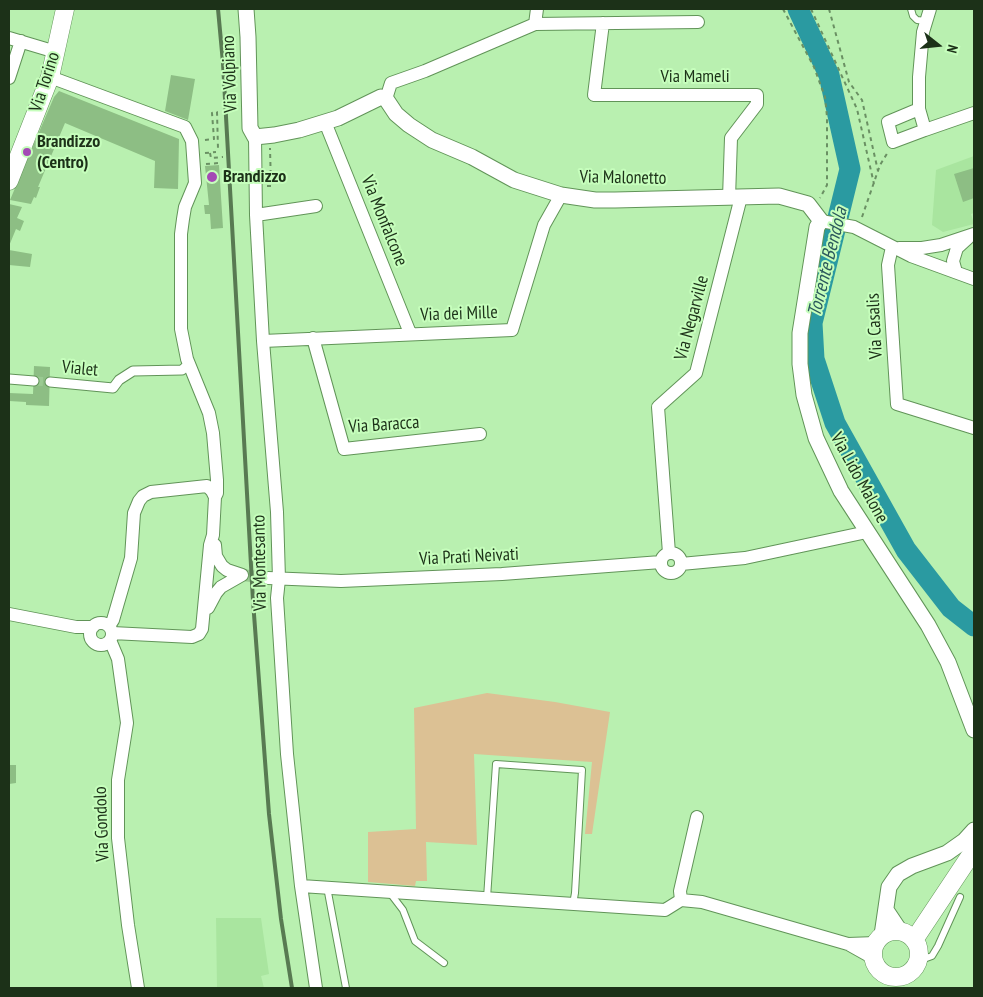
<!DOCTYPE html>
<style>
body{margin:0}
#map{position:relative;width:983px;height:997px;overflow:hidden;background:#b9f0b0;font-family:"PT Sans Narrow",sans-serif}
canvas{display:block}
.frame{position:absolute;inset:0;border:10px solid #1c3118;pointer-events:none}
.north{position:absolute;left:913px;top:20px;width:50px;height:50px;-webkit-text-stroke:4px #c6febc;paint-order:stroke;rotate:106deg;font-size:14px;font-weight:700;line-height:20px;text-align:center;color:#1c3118}
.north::after{content:'';display:block;margin:auto;width:18px;height:22px;background:#1c3118;clip-path:polygon(50% 0,100% 100%,50% 72%,0 100%)}
</style>
<div id="map">
<canvas width="983" height="997"></canvas>
<div class="frame"></div>
<div class="north">N</div>
</div>
<script>
const ctx = document.querySelector('canvas').getContext('2d');
ctx.lineJoin = 'round';
function paint(path, color) { ctx.fillStyle = color; ctx.fill(path, 'evenodd'); }
const shape = rows => new Path2D(rows.map(r => 'M' + r).join(''));
function trace(path, color, width, dash) { ctx.strokeStyle = color; ctx.lineWidth = width; ctx.lineCap = dash ? 'butt' : 'round'; ctx.setLineDash(dash || []); ctx.stroke(path); }
function drawText(font, color, halo, rows, align = 'center') {
  ctx.font = font + ' "PT Sans Narrow",sans-serif'; ctx.lineWidth = 4; ctx.setLineDash([]); ctx.textBaseline = 'middle'; ctx.strokeStyle = halo; ctx.fillStyle = color; for (const [text, x, y, turn = 0] of rows) {
    ctx.save(); ctx.translate(x, y); ctx.rotate((+turn || 0) * Math.PI / 180); ctx.textAlign = isNaN(turn) ? turn : align; if (halo) ctx.strokeText(text, 0, 0); ctx.fillText(text, 0, 0); ctx.restore();
  }
}
paint(shape([
 [974,156,974,213,971,214,974,224,943,232,932,225,936,170],
 [216,918,261,918,269,974,261,976,264,988,217,988]
]), '#a9e59f');
paint(shape([
 [487,693,555,702,610,712,592,834,585,834,592,762,474,754,477,845,426,842,427,881,416,881,415,886,368,882,368,832,416,829,414,708]
]), '#dcc194');
trace(shape([
 [798,9,829,75,850,169,812,323,814,359,835,423,906,550,951,608,974,626]
]), '#2a9aa1', 21);
paint(shape([
 [171,75,195,79,188,120,165,111],
 [59,91,179,139,178,189,154,188,155,161,65,123,38,187,40,187,36,198,34,197,31,204,10,200,54,97],
 [219,165,223,228,211,229,210,214,205,214,204,205,209,205,205,166],
 [974,168,974,198,963,202,954,174],
 [9,204,22,207,17,218,24,221,20,231,16,229,9,246],
 [9,250,32,254,30,267,9,265],
 [34,366,50,367,49,406,26,405,26,402,9,401,9,393,33,394],
 [9,765,16,765,16,783,9,784]
]), '#8dbe84');
trace(shape([
 [34,381,50,382]
]), '#9aca92', 9, [9, 4.5]);
trace(shape([
 [242,575,268,578]
]), '#9aca92', 12, [12, 6]);
const service = shape([
 [911,9,913,16,917,20,926,21],
 [327,887,346,988],
 [390,893,403,910,415,941,444,963],
 [487,898,496,764,582,770,575,893,573,904],
 [918,961,932,956,938,946,960,897]
]);
const pedestrian = shape([
 [9,379,34,381],
 [50,382,113,388,119,380,133,371,182,370,189,364]
]);
const minor = shape([
 [603,23,594,95,757,95,757,104,731,138,729,198],
 [535,24,537,9],
 [9,38,56,52],
 [50,77,185,127,192,141,195,183,185,207,183,219,181,234,181,329,187,359,209,413,213,433,217,480,217,493,215,497],
 [9,78,21,41],
 [386,99,391,83,425,71,535,24,698,22],
 [919,109,888,122,893,142,925,130,919,109,919,77,923,32,930,9],
 [325,122,410,333],
 [925,130,974,113],
 [255,137,256,215,263,341,277,512,279,579,277,598,287,754,301,886,316,988],
 [256,215,316,206],
 [821,221,854,227,911,256,974,279],
 [892,247,888,265,897,404,974,428],
 [899,248,922,248,941,245,974,234],
 [956,272,953,261,957,248,968,238],
 [313,338,344,449,480,434],
 [263,341,512,330,544,225,561,195],
 [215,545,216,556,222,566,227,570,242,575],
 [669,553,658,407,696,373,741,197],
 '661 563a10 10 0 1 1 20 0a10 10 0 1 1-20 0Z',
 [681,564,745,558,867,532],
 [268,578,341,581,502,574,661,562],
 [208,608,216,593,221,587,242,575],
 [9,614,76,627,93,627],
 '90 634a11 11 0 1 1 22 0a11 11 0 1 1-22 0Z',
 [109,626,113,620,131,558,134,513,139,501,143,496,151,492,207,486,212,491,215,497,213,535,210,545,202,629,199,634,192,637,112,633],
 [110,640,118,659,127,723,118,780,118,838,128,925,138,988],
 [301,886,665,910,681,900,680,891,697,817],
 [681,900,702,902,848,944,873,958],
 [848,944,876,943]
]);
const tertiary = shape([
 [246,9,248,37,250,128,255,137,274,135,299,130,338,118,381,97,386,99,396,114,409,125,432,140,472,157,514,180,561,195,595,200,615,200,779,196,808,204,821,221,817,227,800,333,800,364,804,395,816,438,841,491,928,625,948,662,974,730],
 [886,910,900,931],
 [882,935,889,887,898,874,912,866,947,853,964,841,974,830]
]);
const secondary = shape([
 [9,181,50,77,65,9],
 '873 954a23 23 0 1 1 46 0a23 23 0 1 1-46 0Z',
 [914,940,974,850]
]);
trace(service, '#619458', 8);
trace(pedestrian, '#619458', 11);
trace(minor, '#619458', 14);
trace(tertiary, '#619458', 17);
trace(secondary, '#619458', 19);
trace(shape([
 [783,9,814,67,825,97,827,117,827,185,820,198],
 [811,9,857,109,874,184],
 [829,9,849,82,862,100,878,171],
 [205,140,214,139,212,113,217,112,218,149],
 [205,153,216,152],
 [210,153,211,158,223,157],
 [206,164,219,163],
 [267,186,271,186,270,148],
 [862,217,880,165,888,152]
]), '#6a9063', 2, [4, 4]);
trace(service, '#fff', 6);
trace(pedestrian, '#fff', 9);
trace(minor, '#fff', 12);
trace(tertiary, '#fff', 15);
trace(secondary, '#fff', 18);
trace(shape([
 [218,9,223,63,253,601,269,814,281,919,292,988]
]), '#587a52', 4);
for (const [x, y, r, color] of [
 [27,152,5,"#a44ab5"],
 [212,177,6,"#a44ab5"]
]) { const dot = new Path2D(); dot.arc(x, y, r, 0, 2 * Math.PI); ctx.fillStyle = color; ctx.fill(dot); trace(dot, '#c6febc', 2); }
drawText('18px', '#1c3118', '#c6febc', [
 ["Via Volpiano",230,74,-92],
 ["Via Mameli",695,77],
 ["Via Torino",45,82,-72],
 ["Via Malonetto",623,178,1],
 ["Via Monfalcone",384,221,68],
 ["Via dei Mille",459,314,-2],
 ["Via Negarville",692,318,-75],
 ["Via Casalis",875,326,-93],
 ["Vialet",80,369,5],
 ["Via Baracca",384,425,-4],
 ["Via Lido Malone",859,478,61],
 ["Via Prati Neivati",469,557,-3],
 ["Via Montesanto",260,563,-91],
 ["Via Gondolo",102,824,-92]
]);
drawText('bold 18px', '#1c3118', '#c6febc', [
 ["Brandizzo",37,142],
 ["(Centro)",37,163],
 ["Brandizzo",223,177]
], 'left');
drawText('italic 19px', '#2b595c', '#c6febc', [
 ["Torrente Bendola",828,262,-76]
]);
</script>
